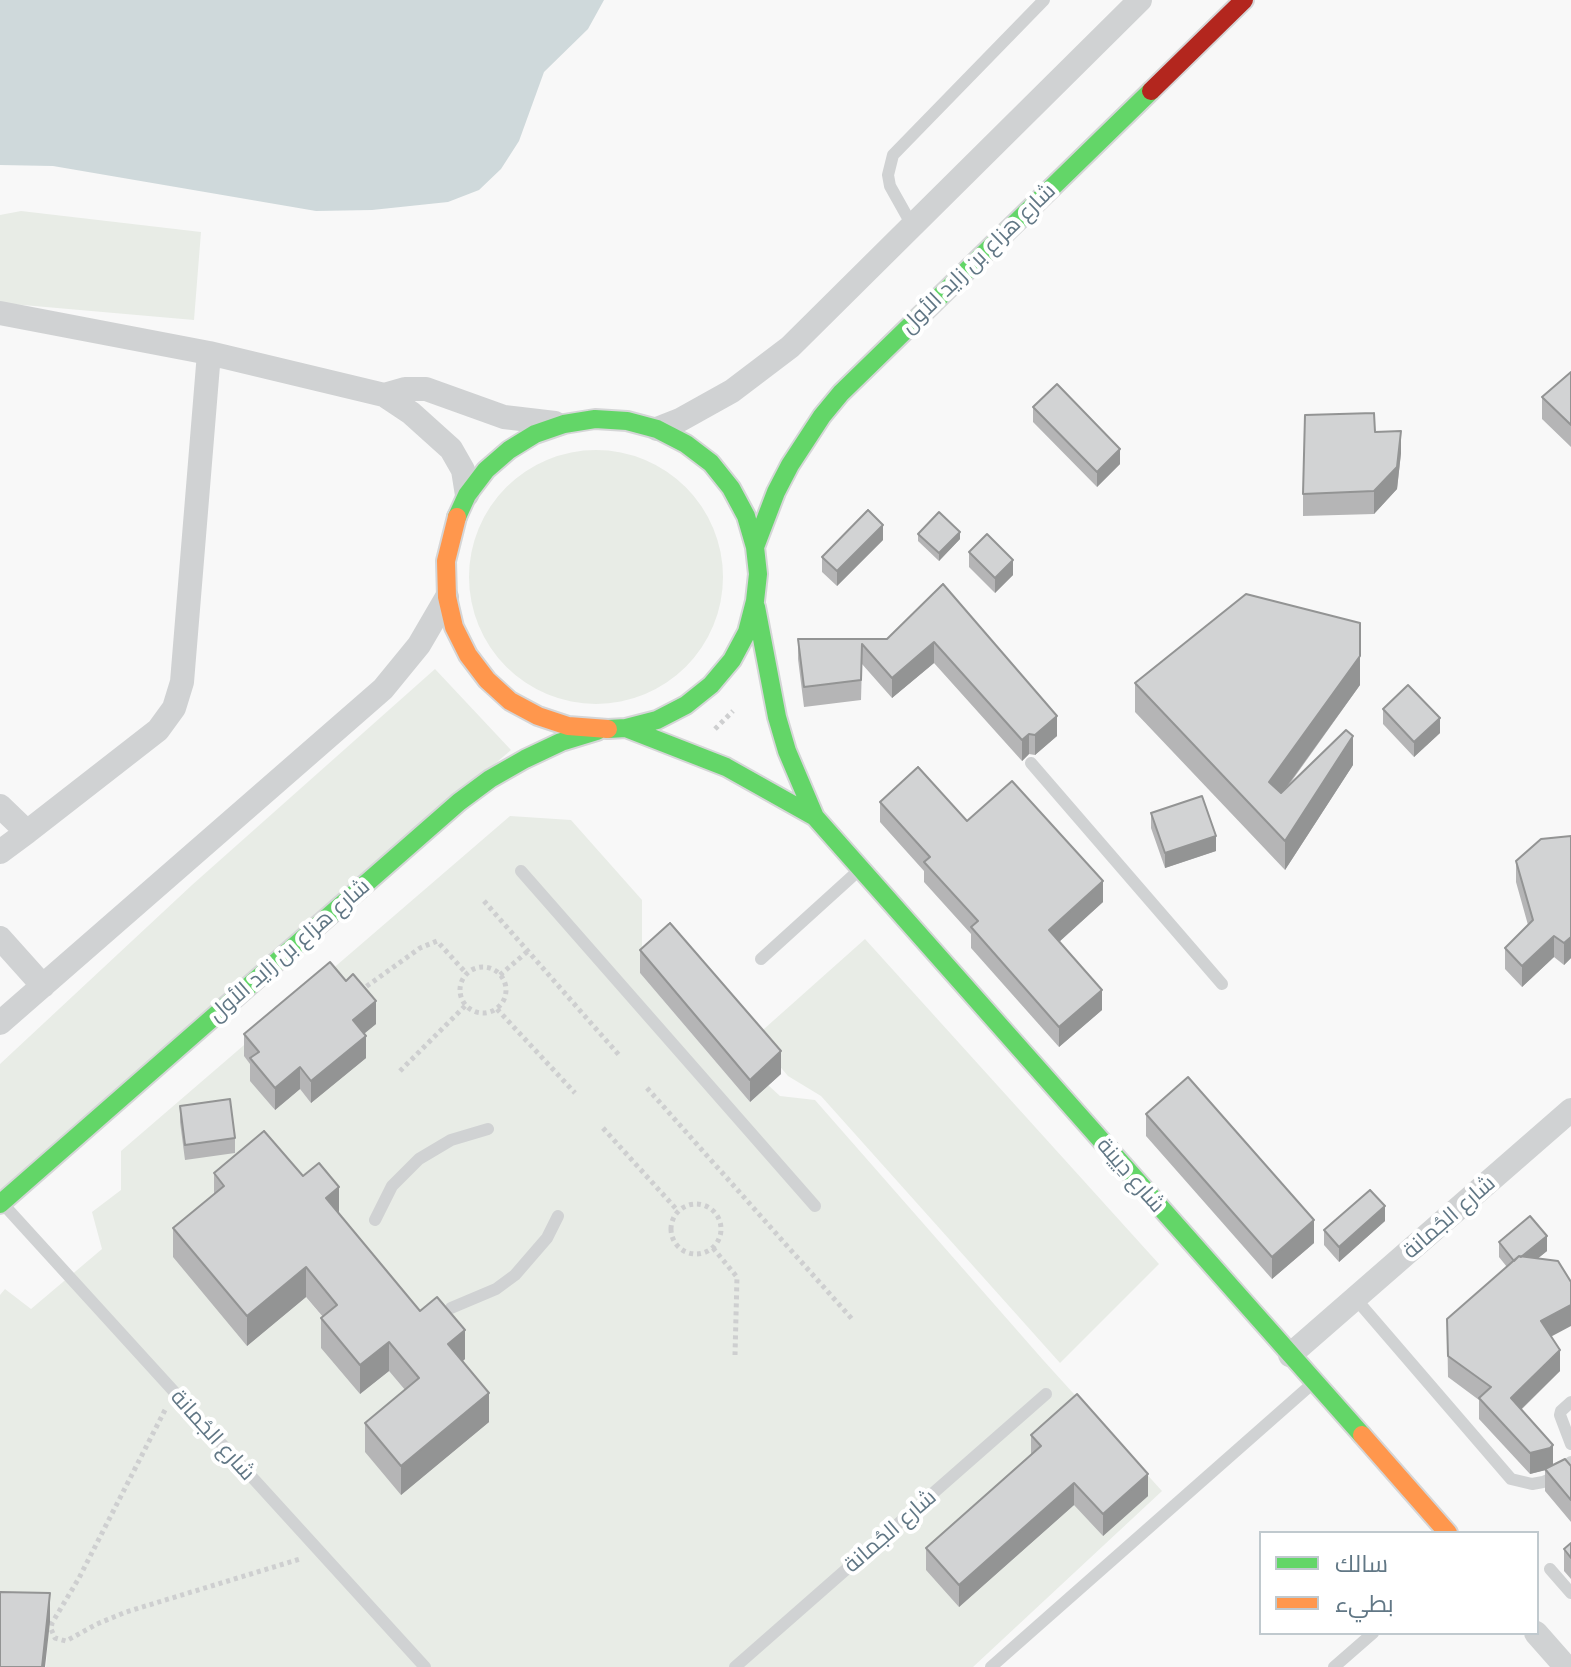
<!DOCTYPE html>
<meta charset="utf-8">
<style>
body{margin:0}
#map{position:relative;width:1571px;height:1667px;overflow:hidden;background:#f8f8f8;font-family:Lato,Cairo,sans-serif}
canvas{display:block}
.legend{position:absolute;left:1259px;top:1531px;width:280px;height:104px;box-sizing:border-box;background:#fff;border:2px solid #c0c9ce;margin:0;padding:10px 14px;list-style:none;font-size:24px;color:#617785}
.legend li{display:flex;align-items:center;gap:16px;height:40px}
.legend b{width:40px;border:2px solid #c0c9ce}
</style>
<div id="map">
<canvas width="1571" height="1667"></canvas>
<ul class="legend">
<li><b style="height:10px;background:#63d668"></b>سالك</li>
<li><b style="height:10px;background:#ff974d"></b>بطيء</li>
</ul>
</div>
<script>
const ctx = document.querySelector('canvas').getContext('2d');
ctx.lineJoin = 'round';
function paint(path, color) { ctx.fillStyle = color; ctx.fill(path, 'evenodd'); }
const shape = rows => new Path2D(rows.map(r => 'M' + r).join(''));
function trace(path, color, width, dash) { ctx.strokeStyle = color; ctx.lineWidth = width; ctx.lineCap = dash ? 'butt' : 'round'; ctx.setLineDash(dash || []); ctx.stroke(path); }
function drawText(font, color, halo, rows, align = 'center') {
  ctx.font = font + ' Lato,Cairo,sans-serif'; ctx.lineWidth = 8; ctx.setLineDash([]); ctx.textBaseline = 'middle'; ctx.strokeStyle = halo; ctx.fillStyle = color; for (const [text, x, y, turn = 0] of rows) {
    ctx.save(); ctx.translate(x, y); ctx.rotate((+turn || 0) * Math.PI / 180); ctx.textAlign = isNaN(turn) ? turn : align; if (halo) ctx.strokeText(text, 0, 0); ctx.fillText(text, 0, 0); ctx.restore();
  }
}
paint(shape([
 [21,211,201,232,194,320,0,303,0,215],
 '469 577a127 127 0 1 1 254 0a127 127 0 1 1-254 0Z',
 [435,669,511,750,0,1192,0,1064,192,885],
 [510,816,571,820,642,900,642,949,654,960,640,973,750,1102,768,1085,780,1096,815,1100,1044,1361,1162,1491,973,1667,46,1667,49,1622,0,1621,0,1295,5,1289,31,1309,102,1249,92,1212,121,1190,121,1151],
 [375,1024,353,1043,312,1103,300,1089,274,1110,259,1074],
 [326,1227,420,1340,465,1359,448,1373,419,1407,389,1371,360,1394,337,1334,299,1289],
 [865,939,1159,1264,1060,1363,821,1096,788,1076,755,1037]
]), '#e8ece6');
paint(shape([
 [0,0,604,0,588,29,544,72,519,141,501,169,479,190,448,202,372,210,316,211,53,166,0,165]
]), '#cfd9db');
const fast = shape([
 [457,517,467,495,486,470,509,450,535,434,564,424,595,419,627,421,657,429,686,444,711,463,731,488,746,516,755,547,758,574,755,601,747,632,732,660,711,685,686,705,657,720,626,728],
 [755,547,776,492,790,465,822,416,841,393,1151,91],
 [756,607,777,717,787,751,815,817,1362,1435],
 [608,729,626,728,726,767,815,817],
 [0,1204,459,802,490,779,525,759,561,742,597,731]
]);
const slow = shape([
 [457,517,446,561,447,597,454,627,468,655,487,680,510,701,538,716,568,726,608,729],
 [1362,1435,1448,1533]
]);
const jam = shape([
 [1151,91,1244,0]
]);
trace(fast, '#d5d6d7', 22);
trace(slow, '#d5d6d7', 22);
trace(jam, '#d5d6d7', 22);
trace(shape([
 [715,729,733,711],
 [484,901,619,1055],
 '460 990a23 23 0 1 1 46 0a23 23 0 1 1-46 0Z',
 [500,975,528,951],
 [360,991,420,948,437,941,466,973],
 [497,1009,575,1093],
 [400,1071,465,1006],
 [647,1088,852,1319],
 [603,1128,678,1211],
 '671 1229a25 25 0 1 1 50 0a25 25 0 1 1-50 0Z',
 [713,1248,737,1277,735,1355],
 [165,1410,79,1578,52,1623,51,1629,55,1638,66,1641,97,1624,126,1612,300,1559]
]), '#cecfd0', 5, [4, 4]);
trace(shape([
 [913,227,890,186,888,175,893,155,1044,0],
 [1031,763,1222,984],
 [521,871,815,1206],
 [761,959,857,872],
 [4,1205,425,1667],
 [375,1220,392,1186,419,1159,451,1140,488,1129],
 [1355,1298,1511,1479,1532,1484,1543,1482,1555,1477,1571,1462],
 [451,1308,496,1289,515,1275,547,1238,558,1216],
 [1571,1402,1561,1411,1560,1415,1571,1444],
 [1550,1569,1571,1593],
 [735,1667,1046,1394],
 [991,1667,1312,1384],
 [1334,1667,1373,1633]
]), '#d0d2d3', 12);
trace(shape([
 [0,313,209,353,384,395,411,413,451,449,463,470,467,495],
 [384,395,405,389,426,389,504,417,555,423],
 [657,429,680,420,732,391,790,347,1140,0],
 [0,806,27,832,0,852],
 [27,832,158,730,174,708,182,682,209,353],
 [0,938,43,986],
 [0,1023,383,689,419,645,447,597],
 [1290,1355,1571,1110],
 [1536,1633,1566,1667]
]), '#d0d2d3', 24);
trace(fast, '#63d668', 18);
trace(slow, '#ff974d', 18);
trace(jam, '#b3261e', 18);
paint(shape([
 [1571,372,1571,447,1542,419,1542,397],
 [1033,407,1120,464,1097,487,1033,422],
 [1375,432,1401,453,1397,489,1374,514,1303,516,1303,494],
 [918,534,960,539,939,561,918,541],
 [883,540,837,586,822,572,822,557],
 [969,552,1013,575,995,593,969,567],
 [943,584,1057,736,1035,755,1029,754,1022,761,934,663,892,698,862,664,861,700,804,707,798,659,798,639,887,639],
 [1135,683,1360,685,1286,789,1353,765,1285,870,1135,712],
 [1383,709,1440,733,1414,757,1383,724],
 [880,802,967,821,1103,902,1059,942,1102,1010,1059,1047,971,948,971,934,924,882,924,871,880,822],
 [1151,813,1216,851,1165,868,1151,828],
 [1571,836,1571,958,1564,965,1554,957,1522,987,1505,969,1505,948,1528,925,1516,882,1516,861],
 [640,950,781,1074,750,1102,640,973],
 [376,1024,364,1033,366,1058,311,1103,300,1089,275,1110,250,1081,250,1064,244,1056,244,1034],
 [180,1106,235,1138,235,1153,185,1160,180,1122],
 [1146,1114,1314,1243,1272,1279,1146,1136],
 [214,1173,303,1176,339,1214,420,1311,465,1359,463,1361,489,1422,401,1495,365,1452,365,1423,405,1390,389,1371,360,1394,321,1348,321,1318,323,1317,306,1297,247,1346,173,1257,173,1228,214,1194],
 [1385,1221,1339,1262,1324,1245,1324,1230],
 [1499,1242,1547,1251,1537,1259,1552,1337,1560,1371,1521,1410,1553,1465,1571,1466,1571,1522,1545,1491,1545,1470,1530,1474,1479,1419,1479,1400,1448,1377,1447,1319,1507,1267,1499,1257],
 [1031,1435,1148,1496,1103,1536,1074,1505,959,1607,926,1570,926,1548,1031,1454],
 [1571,1543,1571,1579,1564,1571,1564,1549]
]), '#b5b5b6');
paint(shape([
 [1401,431,1401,453,1397,489,1374,514,1374,491],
 [1120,449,1120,464,1097,487,1097,472],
 [883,525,883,540,837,586,837,571],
 [960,532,960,539,939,561,939,553],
 [1013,560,1013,575,995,593,995,578],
 [934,642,934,663,892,698,892,678],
 [1360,656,1360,685,1269,811,1269,782],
 [1057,716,1057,736,1035,755,1035,735],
 [1440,718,1440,733,1414,757,1414,742],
 [1029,734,1029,754,1022,761,1022,740],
 [1353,736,1353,765,1285,870,1285,841],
 [1216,836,1216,851,1165,868,1165,853],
 [1103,881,1103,902,1049,951,1049,930],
 [1554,936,1554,957,1522,987,1522,966],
 [1571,937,1571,958,1564,965,1564,943],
 [1102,990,1102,1010,1059,1047,1059,1027],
 [376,1001,376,1024,353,1043,353,1020],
 [366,1036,366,1058,311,1103,311,1081],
 [781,1051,781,1074,750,1102,750,1080],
 [300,1067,300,1089,275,1110,275,1088],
 [339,1187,339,1216,326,1198],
 [1385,1206,1385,1221,1339,1262,1339,1247],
 [1314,1220,1314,1243,1272,1279,1272,1257],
 [1547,1236,1547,1251,1515,1277,1515,1262],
 [306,1267,306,1297,247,1346,247,1316],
 [1571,1305,1571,1326,1541,1342,1541,1321],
 [465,1330,465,1359,448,1373,448,1344],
 [389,1342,389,1371,360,1394,360,1365],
 [1560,1350,1560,1371,1511,1419,1511,1398],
 [489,1393,489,1422,401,1495,401,1466],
 [1553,1445,1553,1466,1550,1469,1530,1474,1530,1453],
 [1148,1474,1148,1496,1103,1536,1103,1514],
 [1074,1483,1074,1505,959,1607,959,1585],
 [50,1593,50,1622,45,1667,42,1667]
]), '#939494');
const building = shape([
 [1571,372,1571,425,1542,397,1571,372],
 [1057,384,1120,449,1097,472,1033,407,1057,384],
 [1374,413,1375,432,1401,431,1397,467,1374,491,1303,494,1305,415,1374,413],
 [868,510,883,525,837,571,822,557,868,510],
 [939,512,960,532,939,553,918,534,939,512],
 [987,534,1013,560,995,578,969,552,987,534],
 [943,584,1057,716,1035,735,1029,734,1022,740,934,642,892,678,862,644,861,680,804,687,798,639,887,639,943,584],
 [1246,594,1360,623,1360,656,1269,782,1281,793,1346,730,1353,736,1285,841,1135,683,1246,594],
 [1408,685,1440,718,1414,742,1383,709,1408,685],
 [918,767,967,821,1012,781,1103,881,1049,930,1102,990,1059,1027,971,927,978,921,924,862,930,857,880,802,918,767],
 [1202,796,1216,836,1165,853,1151,813,1202,796],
 [1571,836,1571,937,1564,943,1554,936,1522,966,1505,948,1533,920,1516,861,1541,839,1571,836],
 [670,923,781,1051,750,1080,640,950,670,923],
 [330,962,346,981,353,974,376,1001,353,1020,366,1036,311,1081,300,1067,275,1088,250,1058,259,1052,244,1034,330,962],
 [1188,1077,1314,1220,1272,1257,1146,1114,1188,1077],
 [230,1099,235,1138,185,1145,180,1106,230,1099],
 [264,1131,303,1176,319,1163,339,1187,326,1198,420,1311,437,1297,465,1330,448,1344,489,1393,401,1466,365,1423,419,1378,389,1342,360,1365,321,1318,337,1305,306,1267,247,1316,173,1228,224,1186,214,1173,264,1131],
 [1370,1190,1385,1206,1339,1247,1324,1230,1370,1190],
 [1530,1216,1547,1236,1521,1257,1519,1256,1514,1261,1499,1242,1530,1216],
 [1519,1256,1558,1261,1571,1282,1571,1305,1541,1321,1560,1350,1511,1398,1553,1445,1550,1448,1530,1453,1479,1398,1491,1387,1448,1356,1447,1319,1519,1256],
 [1077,1394,1148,1474,1103,1514,1074,1483,959,1585,926,1548,1041,1446,1031,1435,1077,1394],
 [1565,1459,1571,1466,1571,1500,1545,1469,1565,1459],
 [1571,1543,1571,1558,1564,1549,1571,1543],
 [0,1592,50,1593,42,1667,0,1667,0,1592]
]);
paint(building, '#d2d3d4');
trace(building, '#939494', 2);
drawText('22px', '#617785', '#fff', [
 ["شارع هزاع بن زايد الأول",978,258,-44],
 ["شارع هزاع بن زايد الأول",289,950,-41],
 ["شارع دِيينة",1131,1175,49],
 ["شارع الجُمانة",1449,1217,-41],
 ["شارع الجُمانة",213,1435,48],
 ["شارع الجُمانة",890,1531,-41]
]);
</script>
